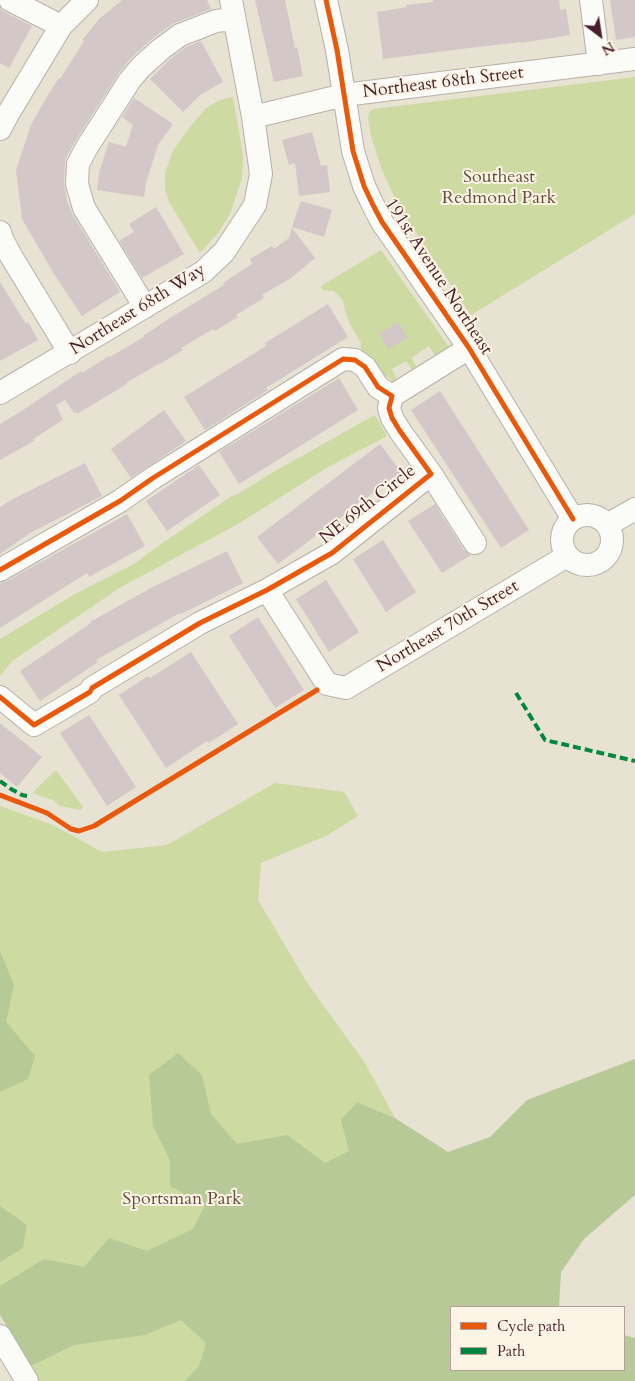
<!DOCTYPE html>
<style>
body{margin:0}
#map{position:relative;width:635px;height:1381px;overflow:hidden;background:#e7e2d2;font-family:Cardo,serif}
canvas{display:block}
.legend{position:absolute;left:450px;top:1306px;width:175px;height:65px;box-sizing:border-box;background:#fcf5e5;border:1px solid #b59f9b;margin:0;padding:6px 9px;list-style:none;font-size:15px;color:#4a1f2b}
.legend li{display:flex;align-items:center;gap:10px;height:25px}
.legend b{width:25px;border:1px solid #b59f9b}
.north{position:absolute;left:575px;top:10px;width:50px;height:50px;-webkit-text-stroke:4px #fcf5e5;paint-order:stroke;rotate:149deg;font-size:14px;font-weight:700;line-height:20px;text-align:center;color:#4a1f2b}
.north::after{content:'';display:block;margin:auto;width:18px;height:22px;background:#4a1f2b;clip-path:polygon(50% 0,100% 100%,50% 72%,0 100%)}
</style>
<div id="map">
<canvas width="635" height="1381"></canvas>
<ul class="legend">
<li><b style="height:6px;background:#e8590c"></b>Cycle path</li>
<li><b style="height:6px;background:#00873e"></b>Path</li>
</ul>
<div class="north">N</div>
</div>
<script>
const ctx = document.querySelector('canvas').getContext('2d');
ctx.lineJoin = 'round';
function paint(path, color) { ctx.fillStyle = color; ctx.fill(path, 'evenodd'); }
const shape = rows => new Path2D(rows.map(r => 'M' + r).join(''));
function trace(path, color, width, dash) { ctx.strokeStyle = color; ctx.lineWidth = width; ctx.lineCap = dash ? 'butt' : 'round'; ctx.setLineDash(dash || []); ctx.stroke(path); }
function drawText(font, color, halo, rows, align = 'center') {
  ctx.font = font + ' Cardo,serif'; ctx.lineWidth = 4; ctx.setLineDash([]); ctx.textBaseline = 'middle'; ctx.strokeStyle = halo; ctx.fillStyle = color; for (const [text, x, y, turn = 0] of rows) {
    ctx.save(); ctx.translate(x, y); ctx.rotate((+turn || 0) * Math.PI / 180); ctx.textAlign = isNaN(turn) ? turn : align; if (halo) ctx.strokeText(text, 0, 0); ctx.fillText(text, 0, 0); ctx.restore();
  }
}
paint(shape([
 [635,77,635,214,471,315,399,207,382,170,371,136,368,118,370,111,374,109],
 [233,97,242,149,243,160,242,178,230,214,218,233,200,253,169,202,165,189,165,173,173,151,190,127,206,108,220,100],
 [381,250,451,350,437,359,429,346,411,358,418,369,414,372,406,361,392,369,398,382,391,383,391,379,382,374,360,353,361,343,350,324,344,307,343,300,334,291,322,290,321,286],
 [375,415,387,436,328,467,238,524,121,587,12,661,0,676,0,639,75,594,134,564,158,546,229,498,241,492,275,471],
 [56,770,83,807,81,810,60,806,53,800,32,793],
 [275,783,344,792,358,816,326,836,261,863,258,900,308,984,365,1063,395,1118,357,1102,348,1112,451,1307,451,1370,635,1381,39,1381,31,1366,35,1364,0,1303,0,806,53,825,102,852,167,845]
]), '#cddaa1');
paint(shape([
 [0,951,14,985,6,1022,35,1056,28,1079,0,1092],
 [178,1053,202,1075,211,1114,237,1144,287,1135,325,1163,349,1151,341,1120,357,1102,395,1118,448,1152,490,1137,527,1100,635,1059,635,1195,584,1239,561,1272,559,1307,451,1307,451,1370,624,1370,624,1335,635,1338,635,1381,185,1381,199,1366,206,1343,181,1320,145,1335,74,1345,31,1366,0,1315,0,1286,44,1259,84,1267,109,1238,147,1251,193,1229,205,1205,170,1186,170,1160,153,1126,149,1075],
 [0,1206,27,1225,23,1248,0,1262]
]), '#b8c998');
paint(shape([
 [122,0,207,0,211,9,172,24,152,39,131,58,119,73,76,140,66,158,65,163,64,183,67,201,73,215,120,292,82,316,54,274,22,219,16,170,31,125,46,98,59,78,60,79,84,41,82,40,99,19],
 [255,0,285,0,295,48,297,47,303,76,274,82],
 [433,0,559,0,560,10,566,9,570,35,521,43,521,42,461,49,383,59,377,12,407,7,406,5,433,2],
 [610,0,635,0,635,37,616,40],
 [0,8,4,12,32,26,9,68,0,63],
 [201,41,223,82,200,95,183,112,150,79,170,59,186,47],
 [134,98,173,124,158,145,146,183,144,197,97,190,99,173,109,142,126,147,133,125,122,117],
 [312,132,321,166,327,165,330,192,299,196,295,163,289,165,282,140],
 [301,201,332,210,324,237,292,227],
 [156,207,184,254,142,278,119,241,134,232,129,224],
 [292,228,315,258,291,278,262,295,264,298,236,315,238,317,215,331,213,329,181,348,183,350,160,364,160,363,126,383,127,384,77,414,76,412,74,413,65,400,56,405,63,420,33,439,34,441,0,460,0,424,23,410,81,371,82,373,109,356,110,357,144,337,143,336,170,318,224,285,223,283,252,264,250,259,272,246,274,249,289,238],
 [0,282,26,324,28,322,38,340,0,361],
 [328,304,348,337,266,388,268,390,205,430,184,397,266,346,265,343],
 [398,322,408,338,388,349,379,334],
 [339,378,358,410,239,484,219,452],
 [440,391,529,530,501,548,411,410],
 [164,410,186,441,131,478,111,449],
 [380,444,401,472,278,564,257,537],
 [85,463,102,496,30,533,0,554,0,507,11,500],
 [199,465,220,495,167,531,146,501],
 [435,504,464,550,471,555,442,573,408,521],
 [127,514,145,546,89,577,87,573,0,628,0,583,7,581],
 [383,540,416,592,386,612,353,559],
 [227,551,243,583,181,614,180,613,96,660,98,662,40,701,20,671,91,623,90,622,151,588],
 [326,580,359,632,329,652,296,599],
 [258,617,304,690,275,708,229,636],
 [191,652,238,724,209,743,207,741,166,768,119,695,148,676,150,678],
 [89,715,136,787,107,806,60,733],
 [0,723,42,757,17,787,0,773]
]), '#d4c7c8');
const minor = shape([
 [10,0,61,26],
 [326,0,337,50,353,151,364,186,373,205,382,222,469,348,573,519],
 [591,0,599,64],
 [253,117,344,95,635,59],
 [0,129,8,114,61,26,87,0],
 [0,232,2,239,11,256,70,353],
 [145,307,84,208,77,184,78,164,87,147,130,80,141,67,161,49,180,35,216,21,234,19],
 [0,393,203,272,224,252,255,205,261,174,253,117,231,0],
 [392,396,469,348],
 [431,474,475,543],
 '562 540a25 25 0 1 1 50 0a25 25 0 1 1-50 0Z',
 [607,525,635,509],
 [0,570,120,501,153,478,343,359,355,360,365,367,378,387,392,396,389,408,392,418,400,431,431,474,332,553,267,590,200,623,92,688,90,692,34,725,0,697],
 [267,590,327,684,346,688,567,556],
 [0,1336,27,1381]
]);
trace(minor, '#b8b0a8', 24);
trace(minor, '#fbfbf8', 22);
trace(shape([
 [516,693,545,740,635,761],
 [0,781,11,789,22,795,27,796]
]), '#00873e', 4, [8, 4]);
trace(shape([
 [326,0,337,50,353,151,364,186,373,205,382,222,469,348,573,519],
 [0,570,120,501,153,478,343,359,355,360,365,367,378,387,392,396,389,408,392,418,400,431,431,474,332,553,267,590,200,623,92,688,90,692,34,725,0,697],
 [0,795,47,813,71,829,79,831,94,826,317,690]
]), '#e8590c', 5);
drawText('18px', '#4a1f2b', '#fcf5e5', [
 ["Northeast 68th Street",443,83,-7],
 ["191st Avenue Northeast",438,277,57],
 ["Northeast 68th Way",138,310,-32],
 ["NE 69th Circle",368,505,-38],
 ["Northeast 70th Street",448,627,-31]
]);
drawText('18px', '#654c3e', '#fcf5e5', [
 ["Southeast",499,178],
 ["Redmond Park",499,199],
 ["Sportsman Park",182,1200]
]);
</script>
